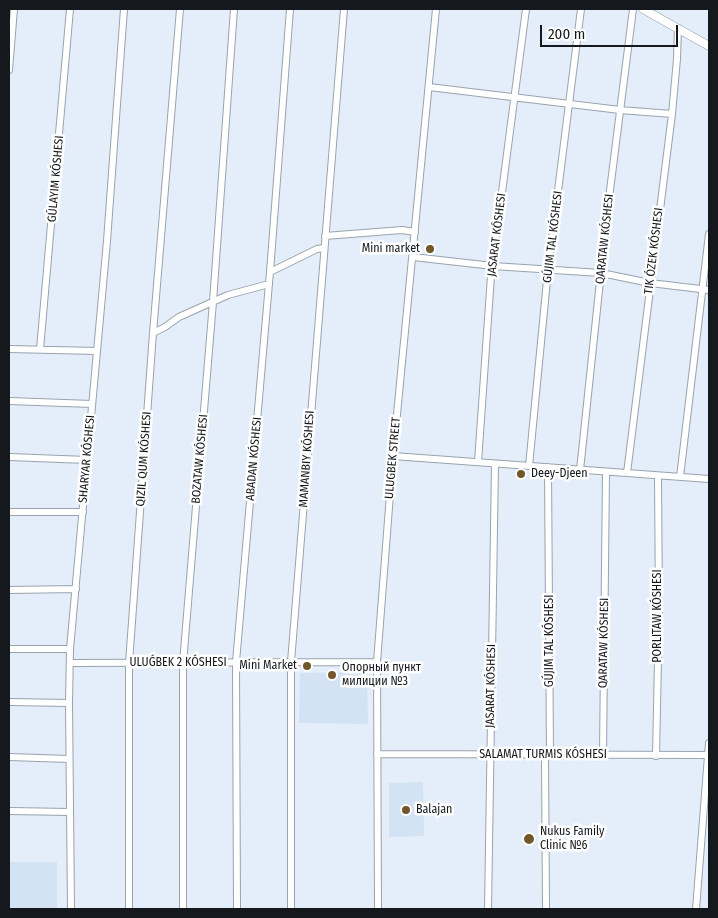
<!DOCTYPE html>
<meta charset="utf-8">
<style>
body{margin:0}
#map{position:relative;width:718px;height:918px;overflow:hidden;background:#e4eefa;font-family:"Fira Sans Condensed",sans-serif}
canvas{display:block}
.frame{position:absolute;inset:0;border:10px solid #15181c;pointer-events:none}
.scale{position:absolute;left:540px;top:25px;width:138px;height:22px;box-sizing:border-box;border:2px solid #15181c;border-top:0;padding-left:6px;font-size:15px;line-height:18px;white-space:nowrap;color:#15181c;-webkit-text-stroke:4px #fff;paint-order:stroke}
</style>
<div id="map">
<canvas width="718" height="918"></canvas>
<div class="frame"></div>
<div class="scale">200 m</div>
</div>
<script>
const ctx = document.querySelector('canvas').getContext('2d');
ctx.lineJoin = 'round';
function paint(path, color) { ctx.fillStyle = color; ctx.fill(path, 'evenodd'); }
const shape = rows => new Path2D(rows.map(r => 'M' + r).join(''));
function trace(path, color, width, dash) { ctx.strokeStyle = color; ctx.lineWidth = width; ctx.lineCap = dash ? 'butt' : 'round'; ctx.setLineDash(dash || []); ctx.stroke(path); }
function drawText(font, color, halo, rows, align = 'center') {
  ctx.font = font + ' "Fira Sans Condensed",sans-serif'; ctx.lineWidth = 5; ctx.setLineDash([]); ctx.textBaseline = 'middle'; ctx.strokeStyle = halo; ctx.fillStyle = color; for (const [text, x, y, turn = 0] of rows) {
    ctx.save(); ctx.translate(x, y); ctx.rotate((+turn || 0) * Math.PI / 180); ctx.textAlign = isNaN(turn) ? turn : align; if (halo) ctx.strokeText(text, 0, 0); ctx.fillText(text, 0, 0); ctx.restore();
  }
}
paint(shape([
 [367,672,368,724,299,723,300,673],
 [423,782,424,836,389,837,389,783],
 [9,862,57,862,57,909,9,909]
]), '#d3e3f4');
const minor = shape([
 [9,70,14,9],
 [429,87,620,110,672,114],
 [325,236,402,230,415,232],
 [413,257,493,266,601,273,650,283,709,290],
 [270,272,317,249,324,248],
 [153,333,165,327,179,317,228,295,269,284],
 [9,349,97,351],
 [40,349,70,9],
 [9,401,92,404],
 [393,456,709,479],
 [9,457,87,460],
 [478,462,491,276,526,9],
 [529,466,548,270,581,9],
 [548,467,550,755],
 [580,470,608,206,633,9],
 [627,473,672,114,677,59,678,28],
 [680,477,709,234],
 [9,512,83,512],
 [9,590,76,589],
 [9,649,70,649],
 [70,663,377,662],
 [9,702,69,703],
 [377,754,709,755],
 [545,755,546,909],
 [603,755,606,472],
 [656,756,659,612,658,476],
 [9,757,69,759],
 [9,811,70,812],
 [71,909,69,703,70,649,107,241,124,9],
 [129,909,129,663,153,333,180,9],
 [183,909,183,663,213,302,234,9],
 [237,909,236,662,270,272,290,9],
 [291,909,291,662,344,9],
 [378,909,377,662,393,456,436,9],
 [488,909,495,464],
 [696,909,709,743]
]);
const major = shape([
 [643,9,709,46]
]);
trace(minor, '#99a3ad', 8);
trace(major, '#99a3ad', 9);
trace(minor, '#fff', 6);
trace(major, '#fff', 8);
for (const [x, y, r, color] of [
 [430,249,5,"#715729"],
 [521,474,5,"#715729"],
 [307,666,5,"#715729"],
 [332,675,5,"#715729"],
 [406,810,5,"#715729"],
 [529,839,6,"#715729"]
]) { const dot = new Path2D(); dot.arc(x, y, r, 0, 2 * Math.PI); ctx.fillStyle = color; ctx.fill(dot); trace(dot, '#fff', 2); }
drawText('12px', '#15181c', '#fff', [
 ["GÚLAYIM KÓSHESI",56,179,-85],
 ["JASARAT KÓSHESI",497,235,-83],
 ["GÚJIM TAL KÓSHESI",553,237,-83],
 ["QARATAW KÓSHESI",605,239,-84],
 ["TIK ÓZEK KÓSHESI",654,251,-83],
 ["ULUGBEK STREET",393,458,-85],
 ["SHARYAR KÓSHESI",87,459,-85],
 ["QIZIL QUM KÓSHESI",144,459,-86],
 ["BOZATAW KÓSHESI",200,459,-85],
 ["ABADAN KÓSHESI",254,459,-85],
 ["MAMANBIY KÓSHESI",307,459,-86],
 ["PORLITAW KÓSHESI",658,616,-90],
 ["GÚJIM TAL KÓSHESI",550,641,-90],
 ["QARATAW KÓSHESI",604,643,-89],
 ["ULUǴBEK 2 KÓSHESI",178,663],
 ["JASARAT KÓSHESI",491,686,-89],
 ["SALAMAT TURMIS KÓSHESI",543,755]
]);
drawText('12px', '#15181c', '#fff', [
 ["Mini market",420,249,"right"],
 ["Deey-Djeen",531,474],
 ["Mini Market",297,666,"right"],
 ["Опорный пункт",342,668],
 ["милиции №3",342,682],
 ["Balajan",416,810],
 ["Nukus Family",540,832],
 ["Clinic №6",540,846]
], 'left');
</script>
